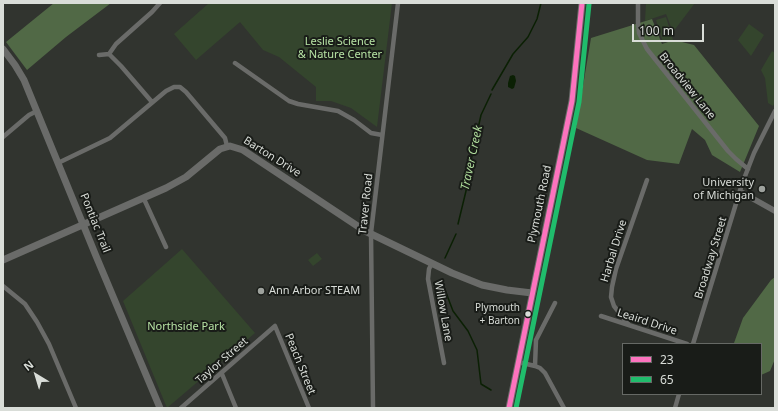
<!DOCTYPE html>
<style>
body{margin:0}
#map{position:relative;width:778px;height:411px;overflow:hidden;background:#31342f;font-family:"Noto Sans",sans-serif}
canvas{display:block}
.frame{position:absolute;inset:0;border:4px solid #d9ddd8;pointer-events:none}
.legend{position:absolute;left:622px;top:343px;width:140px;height:52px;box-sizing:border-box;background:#191c18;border:1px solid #666965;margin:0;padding:5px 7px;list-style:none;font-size:12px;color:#d9ddd8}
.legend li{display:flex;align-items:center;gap:8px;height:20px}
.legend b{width:20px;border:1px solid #666965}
.north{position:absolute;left:16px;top:355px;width:40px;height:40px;-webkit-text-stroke:3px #191c18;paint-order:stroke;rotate:322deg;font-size:11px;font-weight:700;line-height:16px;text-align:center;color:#d9ddd8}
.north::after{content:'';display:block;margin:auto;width:14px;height:18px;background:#d9ddd8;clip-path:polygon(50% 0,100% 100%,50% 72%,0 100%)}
.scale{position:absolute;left:632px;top:24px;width:72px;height:18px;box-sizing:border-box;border:2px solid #d9ddd8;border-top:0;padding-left:5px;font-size:12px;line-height:14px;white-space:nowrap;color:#d9ddd8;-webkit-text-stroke:3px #191c18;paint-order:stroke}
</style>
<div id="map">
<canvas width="778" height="411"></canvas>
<div class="frame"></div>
<ul class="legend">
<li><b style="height:5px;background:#fc73be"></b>23</li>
<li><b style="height:5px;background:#20bc6c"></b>65</li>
</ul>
<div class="north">N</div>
<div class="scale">100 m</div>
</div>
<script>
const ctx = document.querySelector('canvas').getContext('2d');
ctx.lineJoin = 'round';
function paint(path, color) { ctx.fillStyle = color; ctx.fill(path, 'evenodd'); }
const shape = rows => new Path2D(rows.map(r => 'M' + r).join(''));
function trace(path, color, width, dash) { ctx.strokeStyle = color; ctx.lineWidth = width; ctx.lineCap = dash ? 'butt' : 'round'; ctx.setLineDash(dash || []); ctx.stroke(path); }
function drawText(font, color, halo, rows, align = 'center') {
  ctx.font = font + ' "Noto Sans",sans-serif'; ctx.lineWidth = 4; ctx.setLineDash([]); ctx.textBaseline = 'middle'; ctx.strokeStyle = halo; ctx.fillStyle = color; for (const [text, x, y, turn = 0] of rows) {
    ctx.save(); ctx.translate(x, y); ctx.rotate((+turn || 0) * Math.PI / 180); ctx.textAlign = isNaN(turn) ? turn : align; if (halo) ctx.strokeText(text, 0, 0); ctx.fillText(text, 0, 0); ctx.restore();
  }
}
paint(shape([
 [209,3,392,3,377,127,351,108,331,101,316,101,316,87,279,57,263,50,240,22,196,60,174,34],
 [646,3,695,3,673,32,666,14,645,21],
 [666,17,673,40,663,43,656,20],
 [749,24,764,35,751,56,738,40],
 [772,51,775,53,775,102,773,106,768,103,765,78,761,70],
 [182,249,255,333,167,408,123,301],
 [317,253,322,259,313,266,308,260]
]), '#34452d');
paint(shape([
 [54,3,111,3,66,37,27,70,6,42],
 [652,19,662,44,674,40,694,45,759,126,740,172,712,155,705,140,692,129,679,164,647,160,576,128,591,38],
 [775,277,775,359,770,371,761,375,761,344,734,343,743,318,771,280]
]), '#516946');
paint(shape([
 [513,75,515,76,516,81,514,88,512,89,508,87,508,83,510,76]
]), '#0b2004');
trace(shape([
 [492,90,513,54,528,37,537,19,541,3],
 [458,224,466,191,471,160,481,115,491,94],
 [445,258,456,234],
 [442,282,453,311,468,331,477,350,481,384,491,390]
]), '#0b2004', 1.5);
trace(shape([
 [638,3,638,23,639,33,647,49,728,151,736,159,748,169],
 [99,55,109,54],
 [235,63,289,101,298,104,338,111,354,120,371,133,382,135],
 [152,102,121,66,109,54,116,44,152,12,160,3],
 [3,137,29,115,37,111],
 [58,163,110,138,166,91,174,87,180,87,186,92,225,138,227,146],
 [144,199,166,247],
 [432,263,429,269,428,279,444,363],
 [3,286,25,304,37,322,49,344,76,408],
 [601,316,687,344],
 [629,325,614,306,611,297,612,287,616,269,647,180],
 [693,344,742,184,754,153,775,111],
 [518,362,535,366,540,368,545,373,564,408],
 [535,366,536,340,555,303],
 [222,374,236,408],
 [181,408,275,326,309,408],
 [373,408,371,233,398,3],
 [675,408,679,394]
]), '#6a6b69', 4.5);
trace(shape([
 [741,192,775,211]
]), '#6a6b69', 6);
trace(shape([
 [3,49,15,65,24,80,96,256,160,408],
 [3,260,166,188,186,177,220,149,230,146,243,150,365,231,452,273,482,285,507,290,532,293],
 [509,408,572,101,582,3]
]), '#6a6b69', 7);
trace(shape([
 [509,408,572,101,582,3]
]), '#fc73be', 5);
trace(shape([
 [516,408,579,102,589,4]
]), '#20bc6c', 5);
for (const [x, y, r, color] of [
 [762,189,4,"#9ea29d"],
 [261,291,4,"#9ea29d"],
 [528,314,3.5,"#d9ddd8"]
]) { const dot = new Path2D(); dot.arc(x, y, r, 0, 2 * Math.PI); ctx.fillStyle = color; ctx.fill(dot); trace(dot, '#191c18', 1.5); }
drawText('10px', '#d9ddd8', '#191c18', [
 ["Plymouth",520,308],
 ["+ Barton",520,321]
], 'right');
drawText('11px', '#b7e3a4', '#191c18', [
 ["Leslie Science",340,42],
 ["& Nature Center",340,55],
 ["Northside Park",186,327]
]);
drawText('11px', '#d9ddd8', '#191c18', [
 ["Broadview Lane",687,86,51],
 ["Barton Drive",272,157,32],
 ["Traver Road",366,204,-84],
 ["Plymouth Road",540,204,-78],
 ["Pontiac Trail",95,223,68],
 ["Harbal Drive",614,251,-73],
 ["Broadway Street",711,258,-73],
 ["Willow Lane",443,311,80],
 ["Leaird Drive",647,322,18],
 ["Taylor Street",222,361,-41],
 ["Peach Street",300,364,68]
]);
drawText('11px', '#d9ddd8', '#191c18', [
 ["University",754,183],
 ["of Michigan",754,196],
 ["Ann Arbor STEAM",269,291,"left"]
], 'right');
drawText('italic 12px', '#acd899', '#191c18', [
 ["Traver Creek",472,158,-78]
]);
</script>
